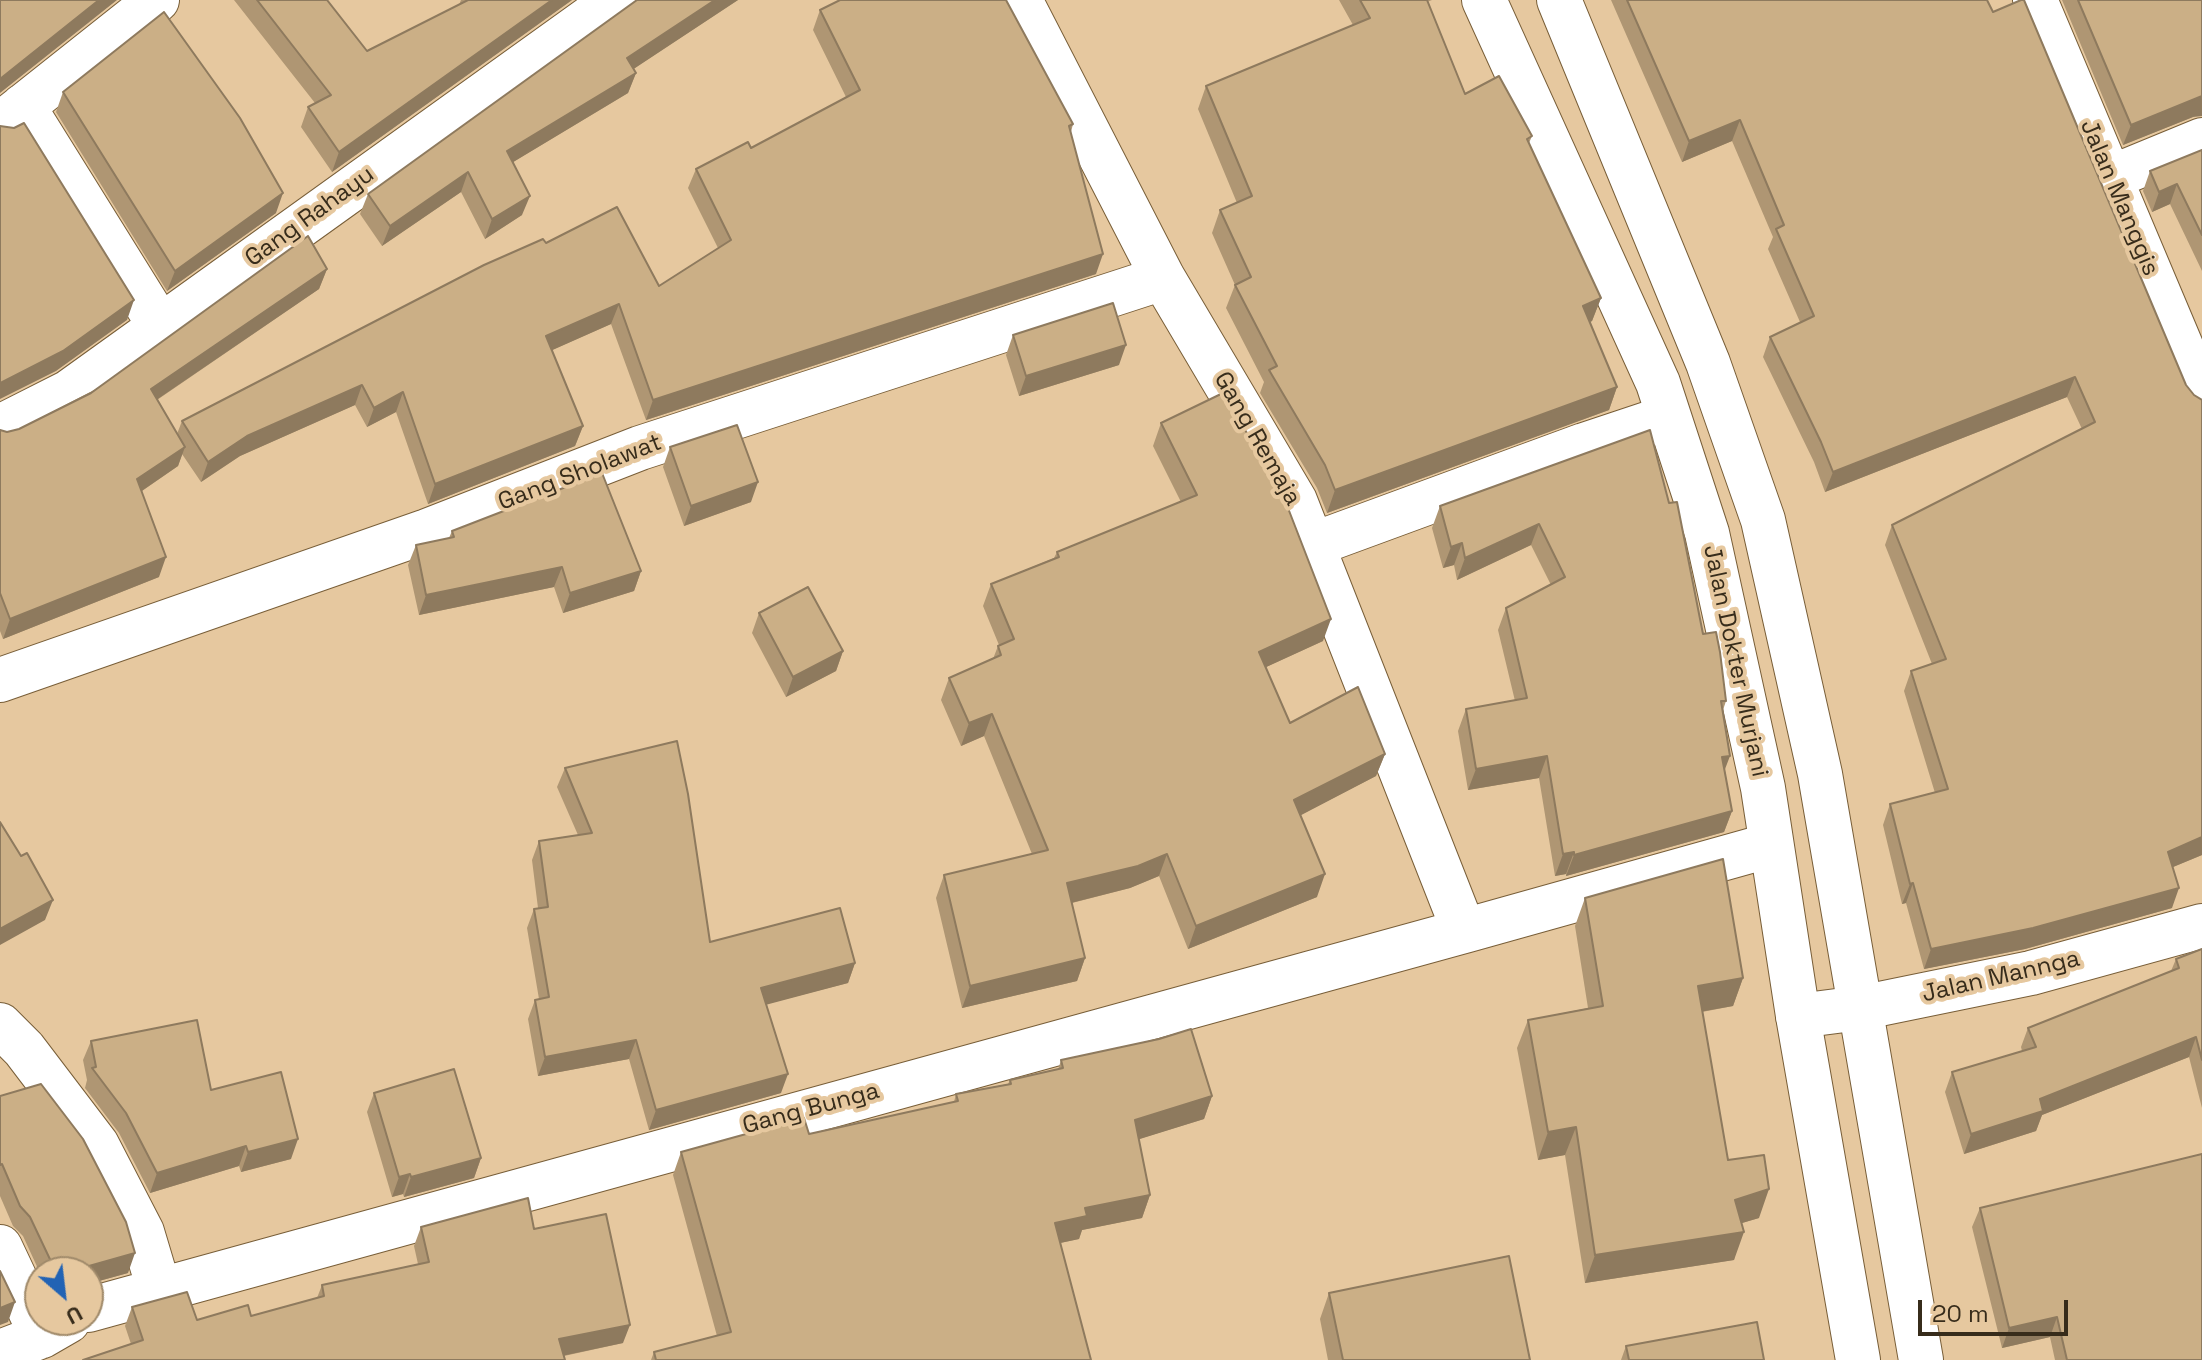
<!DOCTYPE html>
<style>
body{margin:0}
#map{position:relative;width:2202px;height:1360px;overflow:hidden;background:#e6c89f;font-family:"Space Grotesk",sans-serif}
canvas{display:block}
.north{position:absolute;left:24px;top:1256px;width:80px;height:80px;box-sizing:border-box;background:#e6c89f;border:2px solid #a08a6a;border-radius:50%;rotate:152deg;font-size:22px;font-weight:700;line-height:32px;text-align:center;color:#372c1b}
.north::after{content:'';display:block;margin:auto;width:28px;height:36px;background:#2263b4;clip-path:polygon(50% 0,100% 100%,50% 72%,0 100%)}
.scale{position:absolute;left:1918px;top:1300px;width:150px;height:36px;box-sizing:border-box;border:4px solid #372c1b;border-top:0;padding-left:10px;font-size:24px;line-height:28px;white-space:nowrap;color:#372c1b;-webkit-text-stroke:6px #e6c89f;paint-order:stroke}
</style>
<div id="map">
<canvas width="2202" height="1360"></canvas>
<div class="north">U</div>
<div class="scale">20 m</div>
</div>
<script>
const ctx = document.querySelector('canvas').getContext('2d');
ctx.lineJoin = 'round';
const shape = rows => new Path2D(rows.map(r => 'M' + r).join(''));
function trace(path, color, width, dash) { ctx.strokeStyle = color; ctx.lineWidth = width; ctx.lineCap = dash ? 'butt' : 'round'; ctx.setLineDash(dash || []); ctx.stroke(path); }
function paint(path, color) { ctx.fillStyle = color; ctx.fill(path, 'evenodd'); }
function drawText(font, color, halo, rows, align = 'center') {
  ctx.font = font + ' "Space Grotesk",sans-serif'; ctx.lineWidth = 8; ctx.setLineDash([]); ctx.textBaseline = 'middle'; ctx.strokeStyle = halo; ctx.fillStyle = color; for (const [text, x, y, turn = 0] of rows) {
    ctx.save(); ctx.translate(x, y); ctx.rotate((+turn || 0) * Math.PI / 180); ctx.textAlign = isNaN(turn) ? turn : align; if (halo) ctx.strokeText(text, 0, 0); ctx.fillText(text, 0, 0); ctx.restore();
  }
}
const minor = shape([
 [1020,0,1163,278,1295,501,1464,931,1771,845],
 [2035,0,2202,396],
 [23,106,160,326],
 [2,123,157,0],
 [2112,177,2202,140],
 [0,427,69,392,615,0],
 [1312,545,1584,445,1668,417],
 [0,680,427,531,640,448,1163,278],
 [1798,1016,1860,1008,2031,973,2202,926],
 [0,1025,24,1049,97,1145,142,1232,159,1289],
 [0,1247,42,1336],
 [88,1310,1464,931],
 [0,1352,42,1336,68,1321]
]);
const secondary = shape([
 [1484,0,1658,383,1707,533,1763,788,1798,1016,1858,1360],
 [1559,0,1708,363,1763,520,1820,774,1921,1360]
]);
trace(minor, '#785e38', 46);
trace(secondary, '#785e38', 46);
trace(minor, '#fff', 44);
trace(secondary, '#fff', 44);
paint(shape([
 [234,0,327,0,367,51,459,5,461,0,572,0,332,172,301,127,308,107,315,103],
 [637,0,738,0,633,69,636,73,628,93,513,162,522,215,485,239,461,192,382,246,360,214,368,194],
 [1339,0,1432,0,1427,2,1465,94,1532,136,1529,143,1601,298,1592,321,1590,322,1617,387,1609,410,1327,513,1317,488,1260,393,1264,382,1226,308,1235,285,1212,233,1220,210,1237,203,1198,109,1206,86,1353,25],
 [1611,0,1987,0,1993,12,2202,855,2173,867,2172,908,2025,949,1924,969,1906,903,1902,904,1883,825,1890,804,1935,793,1904,691,1911,671,1932,664,1885,545,1892,525,2082,429,2067,397,1825,492,1814,462,1763,357,1770,337,1800,322,1768,249,1773,237,1732,141,1682,162],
 [2062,0,2202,0,2193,117,2123,145],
 [820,10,1073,124,1071,132,1096,274,646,420,611,324,552,350,583,426,575,446,428,504,396,412,367,427,355,405,240,456,201,482,182,454,178,466,142,491,159,577,3,639,0,631,0,430,7,432,19,429,327,269,319,289,157,400,177,434,182,421,546,243,659,286,718,248,688,188,696,169,751,148,846,97,813,30],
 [63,92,276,213,167,291,56,112],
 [2202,150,2202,271,2170,204,2152,212,2143,191,2150,171],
 [1013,335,1119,365,1019,396,1006,355],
 [1161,423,1323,641,1266,667,1290,723,1385,754,1376,776,1300,815,1317,897,1188,949,1159,876,1130,888,1072,903,1085,958,1077,981,962,1008,936,898,944,875,1032,854,984,736,961,746,941,700,949,678,993,659,998,646,999,645,983,606,991,584,1054,558,1057,552,1181,502,1153,446],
 [1650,430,1703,634,1726,701,1723,710,1725,771,1732,811,1724,832,1566,876,1566,874,1555,876,1539,778,1468,790,1458,731,1466,709,1515,701,1498,630,1506,608,1551,585,1531,545,1457,580,1454,565,1443,568,1432,528,1440,506],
 [670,447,751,502,684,526,663,467],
 [452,531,641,571,634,591,563,613,554,587,419,615,408,565,416,545,449,538],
 [759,613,843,651,836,671,786,697,752,633],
 [565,768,710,942,855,963,848,983,766,1004,781,1093,649,1130,629,1059,538,1076,528,1019,535,1000,539,999,527,928,534,909,538,908,532,860,539,841,578,835,557,787],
 [1585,898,1743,978,1733,1006,1702,1012,1728,1160,1759,1218,1742,1223,1734,1260,1585,1283,1565,1155,1538,1160,1517,1048,1528,1020,1588,1008,1575,926],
 [2202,949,2202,1108,2189,1057,2042,1115,2036,1131,1964,1154,1945,1092,1952,1072,2022,1051,2021,1047,2028,1028,2171,971,2176,959],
 [91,1041,211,1090,291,1159,241,1172,239,1166,150,1193,119,1133,85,1088,87,1080,83,1060],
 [1061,1060,1212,1096,1204,1119,1139,1139,1150,1195,1142,1218,1082,1230,1079,1239,1060,1243,1091,1360,651,1360,654,1352,717,1336,673,1175,681,1152,809,1134,954,1102,956,1094,1008,1084,1010,1080,1058,1070],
 [374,1093,481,1158,474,1178,404,1197,403,1194,392,1197,367,1112],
 [0,1096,128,1273,88,1284,88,1272,40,1272,40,1273,23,1236,13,1226,0,1196],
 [1980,1208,2202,1360,2055,1360,2050,1337,2002,1348,1972,1227],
 [421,1227,534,1229,623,1343,564,1356,131,1344,125,1326,132,1307,197,1320,251,1316,317,1298,322,1285,418,1264,414,1246],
 [1329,1293,1530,1360,1328,1360,1320,1319],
 [1626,1346,1764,1360,1621,1360]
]), '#af9673');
paint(shape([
 [99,0,117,0,0,93,0,79],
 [552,0,572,0,332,172,339,152],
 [715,0,738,0,620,78,627,58],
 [636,73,628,93,500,170,507,151],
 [2202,96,2202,116,2193,117,2123,145,2131,125],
 [1740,120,1732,141,1682,162,1689,141],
 [468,172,461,192,382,246,390,226],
 [2177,184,2170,204,2152,212,2159,192],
 [283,193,276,213,167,291,175,271],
 [530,196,522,215,485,239,492,219],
 [1103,254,1096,274,646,420,653,400],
 [327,269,319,289,143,409,151,389],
 [1601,298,1592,321,1575,329,1583,306],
 [134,300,127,320,56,371,0,399,0,383],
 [619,304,611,324,539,356,546,336],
 [1126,345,1119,365,1019,396,1026,376],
 [2075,377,2067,397,1825,492,1833,472],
 [362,385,355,405,240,456,201,482,208,462,247,436],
 [1617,387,1609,410,1327,513,1335,490],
 [403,392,396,412,367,427,374,408],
 [583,426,575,446,428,504,435,484],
 [185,447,178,466,130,499,137,479],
 [758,482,751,502,684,526,691,506],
 [1539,524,1531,545,1457,580,1465,558],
 [1462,543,1454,565,1443,568,1451,547],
 [166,557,159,577,3,639,10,619],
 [562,567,554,587,419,615,426,595],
 [641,571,634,591,563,613,570,593],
 [1331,619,1323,641,1251,674,1259,652],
 [843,651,836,671,786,697,793,677],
 [992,714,984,736,961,746,969,723],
 [1385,754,1376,776,1286,823,1294,800],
 [1547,756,1539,778,1468,790,1476,769],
 [1730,756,1722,777,1722,757],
 [1732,811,1724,832,1566,876,1574,855],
 [2202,837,2202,855,2161,872,2168,852],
 [1574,852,1566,874,1555,876,1563,854],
 [1167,854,1159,876,1130,888,1059,906,1067,883],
 [1325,874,1317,897,1188,949,1196,926],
 [1913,883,1906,903,1902,904,1910,884],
 [2179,888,2172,908,2025,949,1924,969,1931,949],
 [53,900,45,920,0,945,0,929],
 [1085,958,1077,981,962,1008,970,986],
 [855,963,848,983,754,1008,761,988],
 [1743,978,1733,1006,1688,1014,1698,986],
 [2196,1037,2189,1057,2042,1115,2036,1131,1964,1154,1971,1134,2040,1099],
 [636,1040,629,1059,538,1076,545,1057],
 [788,1074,781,1093,649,1130,656,1110],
 [1212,1096,1204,1119,1127,1143,1135,1120],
 [1576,1127,1565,1155,1538,1160,1548,1132],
 [298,1139,291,1159,241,1172,248,1152],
 [246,1146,239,1166,150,1193,157,1173],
 [481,1158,474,1178,404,1197,411,1177],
 [410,1174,403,1194,392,1197,399,1177],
 [1769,1189,1759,1218,1725,1228,1735,1200],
 [1150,1195,1142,1218,1082,1230,1079,1239,1046,1246,1055,1223,1085,1208],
 [1744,1232,1734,1260,1585,1283,1595,1255],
 [135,1253,128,1273,88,1284,88,1272,81,1272,89,1266],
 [15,1302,8,1322,0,1325,0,1308],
 [2057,1317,2050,1337,2002,1348,2009,1328],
 [630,1325,623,1343,552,1358,559,1339]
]), '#8e7a5e');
const building = shape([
 [0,0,99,0,0,79,0,0],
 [257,0,327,0,367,51,468,0,552,0,339,152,308,107,331,95,257,0],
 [637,0,715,0,627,58,636,73,507,151,530,196,492,219,468,172,390,226,368,194,637,0],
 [840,0,1006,0,1073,124,1069,126,1103,254,653,400,619,304,546,336,583,426,435,484,403,392,374,408,362,385,247,436,208,462,182,421,484,265,543,239,546,243,617,207,659,286,731,240,696,169,748,142,751,148,860,90,820,10,840,0],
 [1360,0,1427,0,1465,94,1499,76,1532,136,1527,139,1601,298,1583,306,1617,387,1335,490,1325,465,1269,370,1277,366,1235,285,1251,277,1220,210,1252,196,1206,86,1370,18,1360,0],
 [1627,0,1987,0,1993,12,2021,0,2024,0,2186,385,2194,395,2202,400,2202,837,2168,852,2179,888,2033,928,1931,949,1913,883,1910,884,1890,804,1948,789,1911,671,1946,659,1892,525,2095,422,2075,377,1833,472,1821,442,1770,337,1814,316,1776,229,1784,225,1740,120,1689,141,1627,0],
 [2078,0,2202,0,2202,96,2131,125,2078,0],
 [164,12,240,118,283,193,175,271,63,92,164,12],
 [24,123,134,300,63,351,0,383,0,126,14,128,24,123],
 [2202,150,2202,235,2177,184,2159,192,2150,171,2202,150],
 [308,236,327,269,151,389,185,447,137,479,166,557,10,619,0,593,0,430,7,432,19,429,91,393,308,236],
 [1113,303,1126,345,1026,376,1013,335,1113,303],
 [1223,393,1281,490,1331,619,1259,652,1290,723,1358,687,1385,754,1294,800,1325,874,1196,926,1167,854,1138,866,1067,883,1085,958,970,986,944,875,1048,850,992,714,969,723,949,678,1001,655,998,646,1014,639,991,584,1059,557,1057,552,1197,495,1161,423,1223,393],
 [737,425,758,482,691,506,670,447,737,425],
 [1650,430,1669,503,1677,502,1703,634,1716,632,1720,652,1726,701,1721,701,1730,756,1722,757,1732,811,1574,855,1574,852,1563,854,1547,756,1476,769,1466,709,1527,698,1506,608,1565,577,1539,524,1465,558,1462,543,1451,547,1440,506,1650,430],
 [602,473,641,571,570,593,562,567,426,595,416,545,454,537,452,531,602,473],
 [808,587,843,651,793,677,759,613,808,587],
 [677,741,688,794,710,942,840,908,855,963,761,988,788,1074,656,1110,636,1040,545,1057,535,1000,549,997,534,909,548,907,539,841,592,833,565,768,677,741],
 [0,822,21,856,27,853,53,900,0,929,0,822],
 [1723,859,1743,978,1698,986,1728,1160,1764,1155,1769,1189,1735,1200,1744,1232,1595,1255,1576,1127,1548,1132,1528,1020,1603,1006,1585,898,1723,859],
 [2202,949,2202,1060,2196,1037,2040,1099,2043,1111,1971,1134,1952,1072,2036,1047,2028,1028,2179,968,2176,959,2202,949],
 [197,1020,211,1090,281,1072,298,1139,248,1152,246,1146,157,1173,126,1113,92,1068,96,1067,91,1041,197,1020],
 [1191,1029,1212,1096,1135,1120,1150,1195,1085,1208,1087,1216,1055,1223,1091,1360,656,1360,654,1352,731,1332,681,1152,804,1118,809,1134,958,1101,956,1094,1011,1084,1010,1080,1063,1068,1061,1060,1159,1039,1191,1029],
 [454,1069,481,1158,411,1177,410,1174,399,1177,374,1093,454,1069],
 [41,1084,83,1139,126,1222,135,1253,89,1266,81,1272,56,1272,30,1217,20,1206,2,1164,0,1165,0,1096,41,1084],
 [2202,1154,2202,1360,2067,1360,2057,1317,2009,1328,1980,1208,2202,1154],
 [528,1198,534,1229,606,1214,630,1325,559,1339,565,1360,83,1360,143,1340,132,1307,187,1292,197,1320,248,1305,251,1316,324,1296,322,1285,429,1262,421,1227,528,1198],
 [1509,1256,1530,1360,1343,1360,1329,1293,1509,1256],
 [0,1271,15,1302,0,1308,0,1271],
 [1757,1322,1764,1360,1629,1360,1626,1346,1757,1322]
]);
paint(building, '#cbaf86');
trace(building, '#8e7a5e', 2);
drawText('24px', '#372c1b', '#e6c89f', [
 ["Jalan Manggis",2119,198,67],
 ["Gang Rahayu",310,217,-36],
 ["Gang Remaja",1257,439,60],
 ["Gang Sholawat",580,473,-21],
 ["Jalan Dokter Murjani",1735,661,78],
 ["Jalan Mannga",2001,977,-13],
 ["Gang Bunga",811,1109,-15]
]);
</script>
